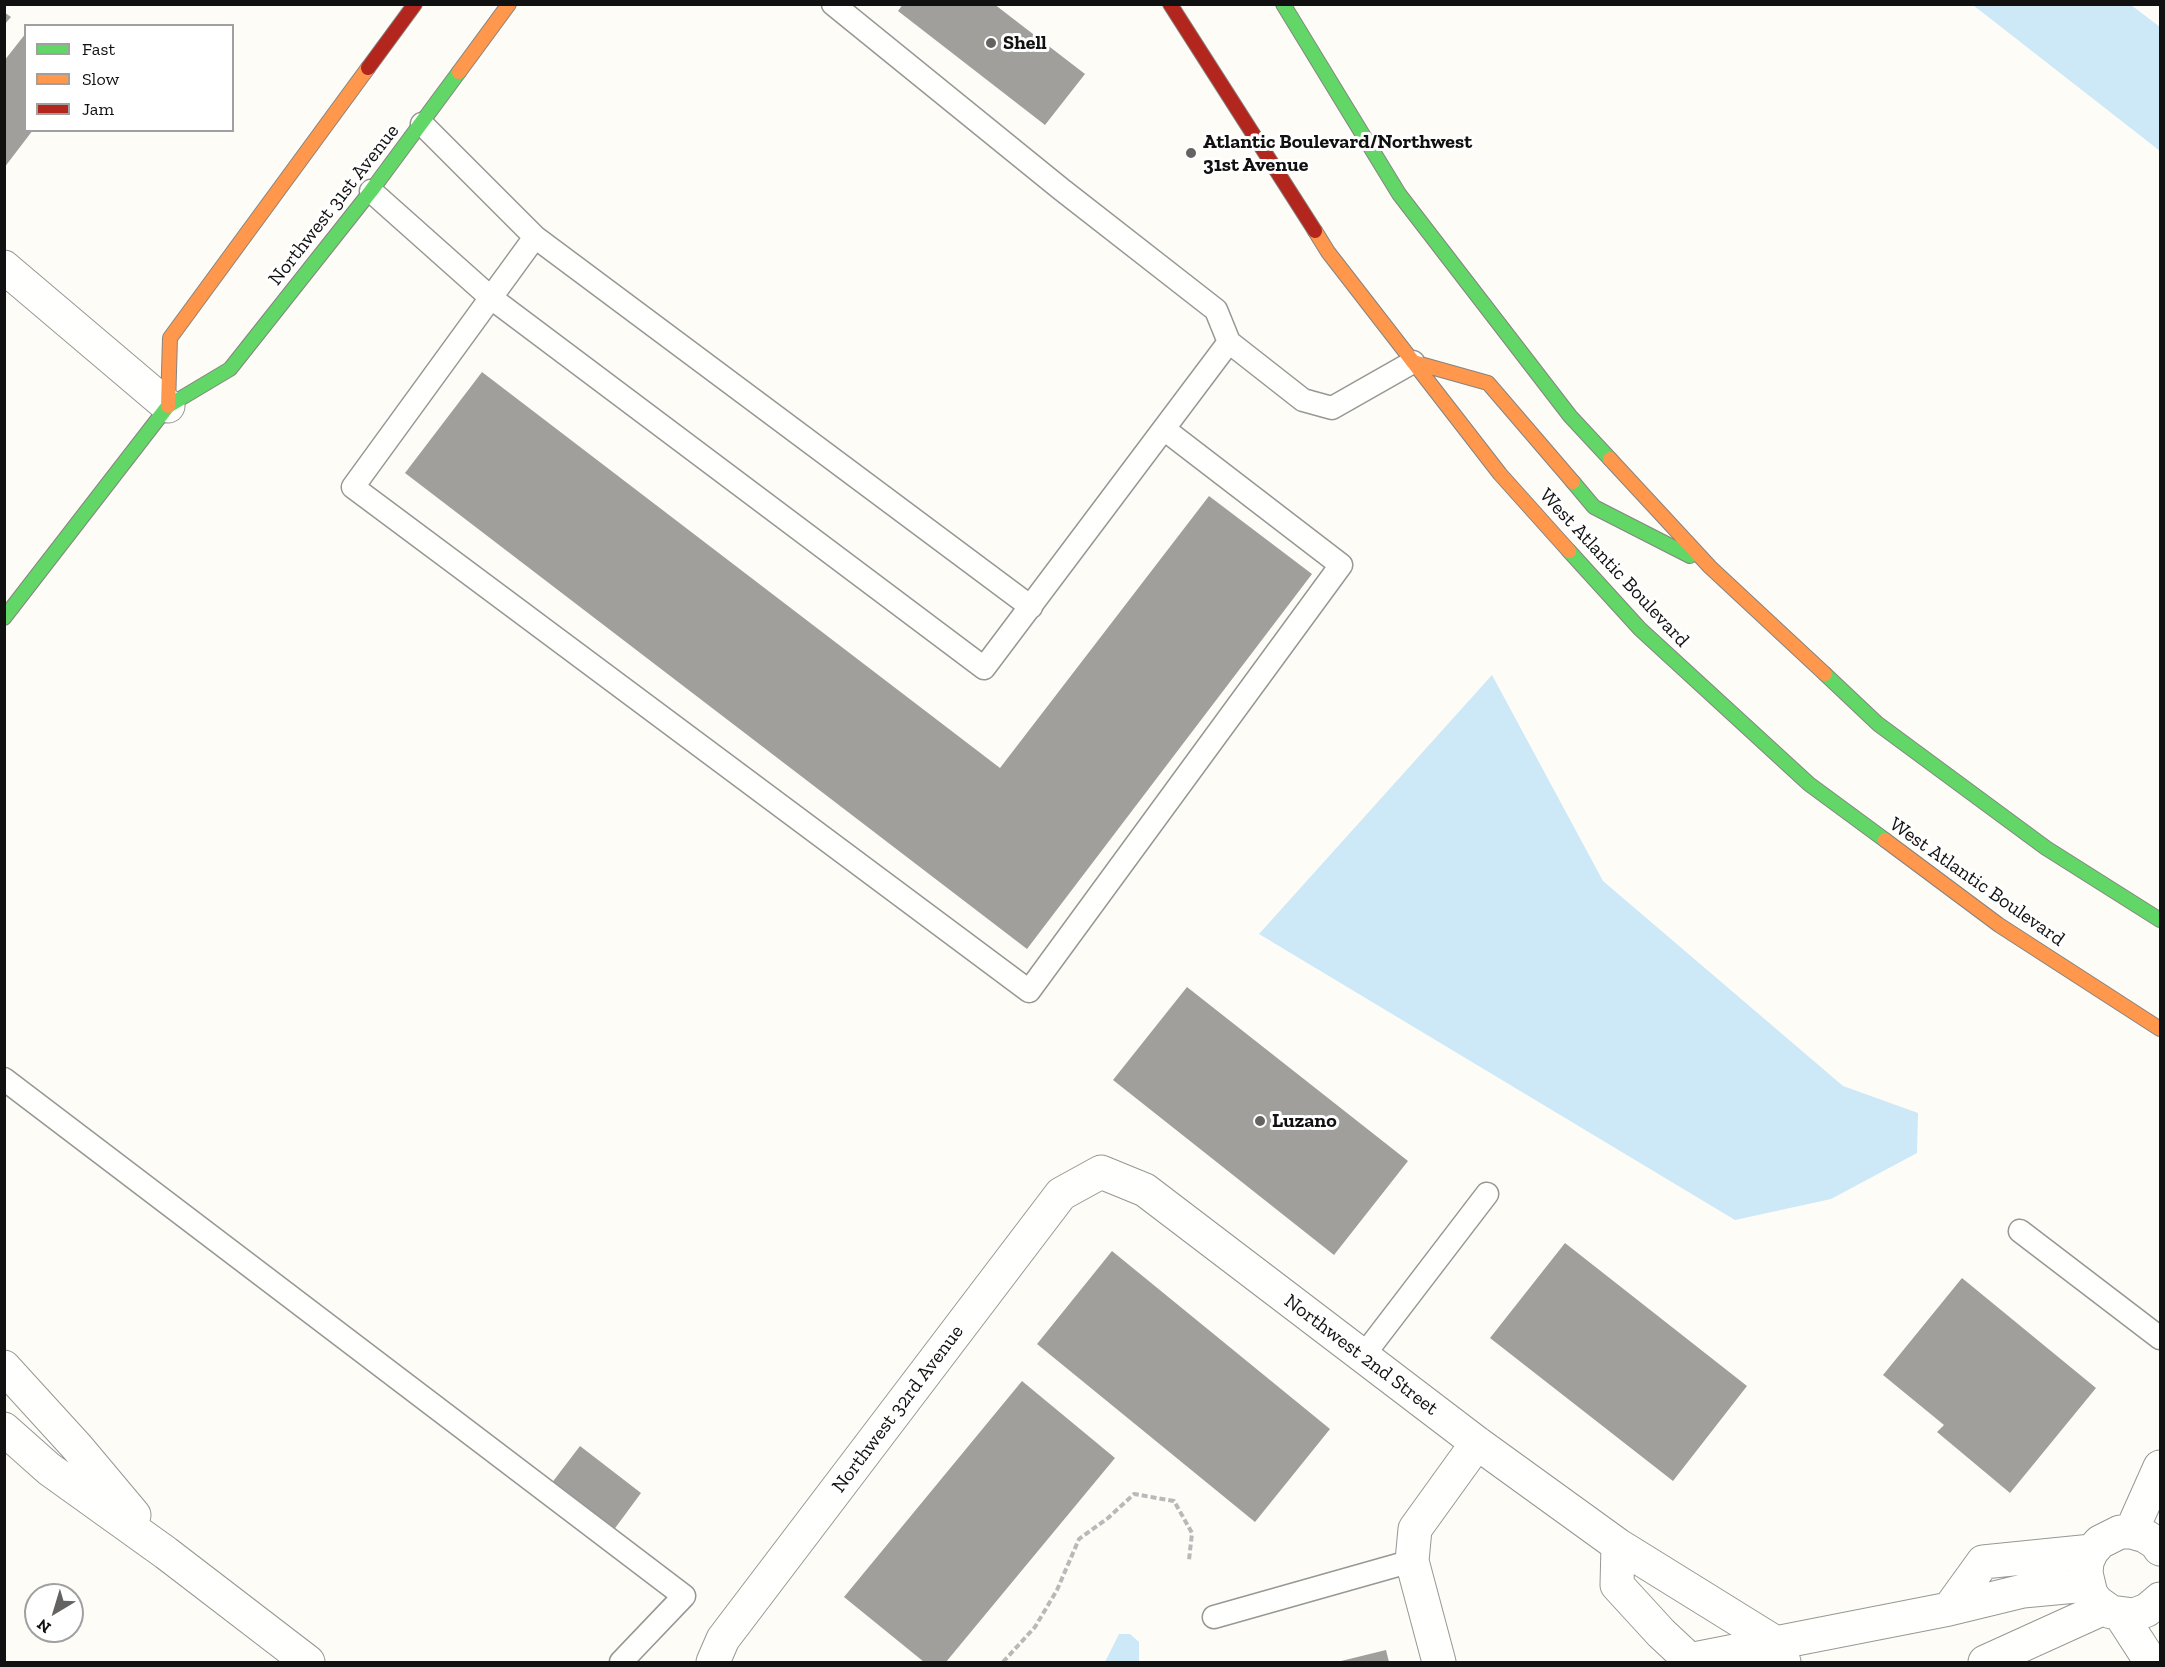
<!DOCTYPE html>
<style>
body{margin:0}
#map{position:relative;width:2165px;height:1667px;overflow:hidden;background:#fdfcf7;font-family:"Zilla Slab",serif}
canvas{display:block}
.frame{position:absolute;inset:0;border:6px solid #111;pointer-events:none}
.legend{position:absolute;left:24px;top:24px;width:210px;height:108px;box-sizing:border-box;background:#fff;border:2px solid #a0a0a0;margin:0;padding:8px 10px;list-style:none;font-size:18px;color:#111}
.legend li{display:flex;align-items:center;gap:12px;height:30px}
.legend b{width:30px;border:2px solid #a0a0a0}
.north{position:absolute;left:24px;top:1583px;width:60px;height:60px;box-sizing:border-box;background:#fff;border:2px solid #a0a0a0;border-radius:50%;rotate:218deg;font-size:16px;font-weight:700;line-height:24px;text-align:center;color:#111}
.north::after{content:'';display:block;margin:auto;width:21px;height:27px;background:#646362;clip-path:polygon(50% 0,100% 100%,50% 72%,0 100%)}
</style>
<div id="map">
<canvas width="2165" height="1667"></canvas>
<div class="frame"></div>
<ul class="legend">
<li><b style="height:8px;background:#63d668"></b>Fast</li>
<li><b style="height:8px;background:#ff974d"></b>Slow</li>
<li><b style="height:8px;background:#b3261e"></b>Jam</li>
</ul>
<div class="north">N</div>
</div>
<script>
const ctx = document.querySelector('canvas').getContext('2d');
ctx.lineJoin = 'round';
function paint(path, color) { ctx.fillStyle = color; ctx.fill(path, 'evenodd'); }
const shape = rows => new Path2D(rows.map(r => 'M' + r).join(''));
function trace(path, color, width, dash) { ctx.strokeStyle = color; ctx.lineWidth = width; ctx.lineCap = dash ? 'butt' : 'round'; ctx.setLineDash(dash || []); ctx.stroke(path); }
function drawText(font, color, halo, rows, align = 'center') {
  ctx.font = font + ' "Zilla Slab",serif'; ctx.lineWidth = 6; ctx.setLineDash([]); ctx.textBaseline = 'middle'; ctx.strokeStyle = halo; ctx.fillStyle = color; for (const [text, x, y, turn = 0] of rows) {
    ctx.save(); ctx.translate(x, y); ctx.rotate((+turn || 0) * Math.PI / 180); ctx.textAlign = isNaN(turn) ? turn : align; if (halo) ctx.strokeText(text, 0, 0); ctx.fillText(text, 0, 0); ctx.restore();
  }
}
paint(shape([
 [1973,5,2131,5,2160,27,2160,151],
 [1492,675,1603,881,1843,1086,1918,1113,1917,1153,1831,1199,1735,1220,1259,934],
 [1119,1634,1130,1634,1139,1642,1139,1662,1105,1662]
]), '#cde8f7');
paint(shape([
 [903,4,994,4,1085,74,1045,125,898,11],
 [4,12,11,17,4,25],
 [26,33,26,130,33,130,4,168,4,61],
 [482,372,1000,768,1209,496,1312,574,1027,949,405,473],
 [1187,987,1408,1161,1334,1255,1113,1080],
 [1565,1243,1747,1386,1673,1481,1490,1338],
 [1112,1251,1330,1429,1255,1522,1037,1344],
 [1962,1278,2096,1388,2010,1493,1937,1432,1944,1425,1883,1375],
 [1022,1381,1115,1458,946,1662,924,1662,844,1597],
 [580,1446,641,1493,613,1531,551,1484],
 [1386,1650,1389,1662,1337,1662]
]), '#a19f9c');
const lane = shape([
 [833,4,1061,189,1216,310,1229,342],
 [422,124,535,237],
 [371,191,490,297,984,668,1229,342,1303,400,1332,408,1413,362],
 [1031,607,535,237,353,487,1029,991,1341,565,1164,429],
 [4,1079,684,1596,621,1662],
 [2020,1231,2160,1338],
 [1363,1356,1487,1194],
 [1214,1617,1412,1561]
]);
const street = shape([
 [4,267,168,406],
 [4,1367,77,1447,134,1515],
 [4,1429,49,1469,166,1553,308,1662],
 [2131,1532,2160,1467],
 [1618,1545,1617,1585,1661,1633,1692,1662],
 [2160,1549,2156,1543,2145,1536,2131,1532,2120,1532,2100,1542,2092,1551,2087,1562,2086,1573,2091,1594,2097,1602,2111,1612,2134,1615,2147,1610,2160,1599],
 [1949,1609,1983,1562,2092,1551],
 [2120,1614,2151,1662],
 [1689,1660,1949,1609,2023,1591,2087,1585],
 [713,1662,723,1639,1061,1194,1101,1172,1145,1190,1477,1443,1618,1545,1776,1643,1784,1662],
 [1439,1662,1412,1561,1415,1529,1477,1443],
 [1985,1662,2104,1608]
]);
const fast = shape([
 [1283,4,1399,194,1570,416,1610,459],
 [1573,482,1594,507,1690,556],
 [1569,551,1640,629,1809,784,1885,840],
 [4,618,168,406,230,369,371,191,459,72],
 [1825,674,1878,724,2046,848,2160,920]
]);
const slow = shape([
 [459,72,509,4],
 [1315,231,1328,252,1500,474,1569,551],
 [1413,362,1488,383,1573,482],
 [168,406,170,338,368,68],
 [1610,459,1710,567,1825,674],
 [1885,840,1999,925,2160,1029]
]);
const jam = shape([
 [1170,4,1315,231],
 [368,68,415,4]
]);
trace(lane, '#979795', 25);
trace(street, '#979795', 35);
trace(fast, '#858482', 16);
trace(slow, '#858482', 16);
trace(jam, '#858482', 16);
trace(shape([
 [1003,1662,1035,1627,1057,1590,1079,1539,1108,1518,1134,1494,1174,1501,1192,1533,1189,1560]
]), '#b9b9b8', 4, [6, 3]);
trace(lane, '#fffffe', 22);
trace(street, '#fffffe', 33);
trace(fast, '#63d668', 14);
trace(slow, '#ff974d', 14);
trace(jam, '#b3261e', 14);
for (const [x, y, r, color] of [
 [991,43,6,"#646362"],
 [1191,153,6,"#646362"],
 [1260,1121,6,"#646362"]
]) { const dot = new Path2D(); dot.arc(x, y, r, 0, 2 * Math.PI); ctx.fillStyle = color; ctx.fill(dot); trace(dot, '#fff', 2); }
drawText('bold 20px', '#111', '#fff', [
 ["Shell",1003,43],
 ["Atlantic Boulevard/Northwest",1203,142],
 ["31st Avenue",1203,165],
 ["Luzano",1272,1121]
], 'left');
drawText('20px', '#111', '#fff', [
 ["Northwest 31st Avenue",334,205,-52],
 ["West Atlantic Boulevard",1614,568,47],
 ["West Atlantic Boulevard",1977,882,35],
 ["Northwest 2nd Street",1361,1355,37],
 ["Northwest 32rd Avenue",898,1409,-53]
]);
</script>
